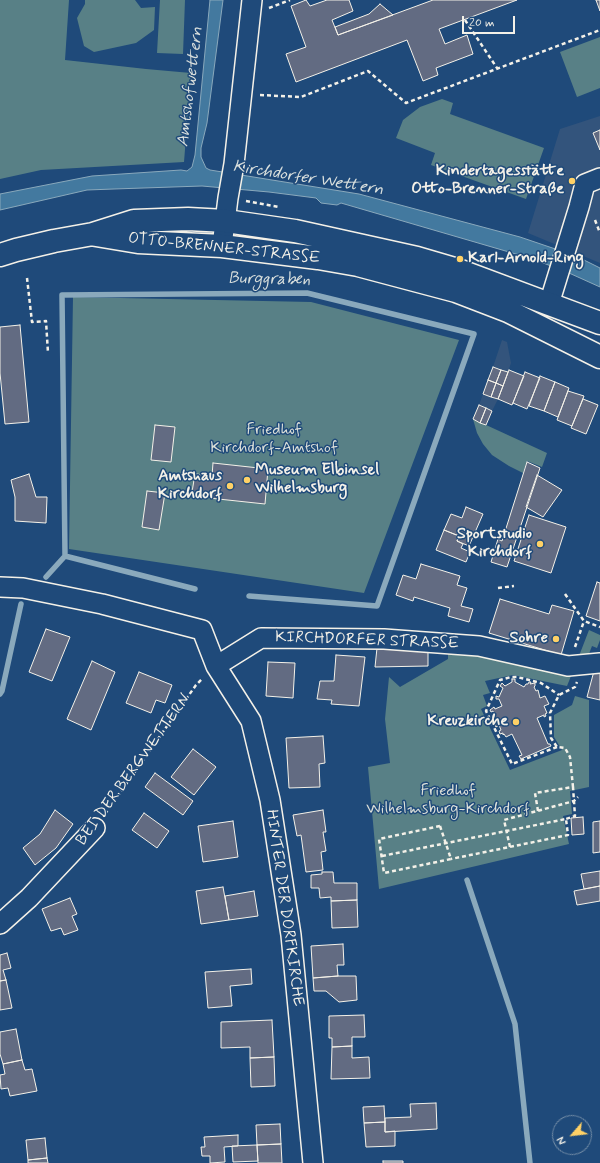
<!DOCTYPE html>
<meta charset="utf-8">
<style>
body{margin:0}
#map{position:relative;width:600px;height:1163px;overflow:hidden;background:#1f4a7a;font-family:Mynerve,sans-serif}
canvas{display:block}
.north{position:absolute;left:552px;top:1115px;width:40px;height:40px;box-sizing:border-box;background:#1f4a7a;border:1px solid #748da6;border-radius:50%;rotate:242deg;font-size:11px;font-weight:700;line-height:16px;text-align:center;color:#f4f1e8}
.north::after{content:'';display:block;margin:auto;width:14px;height:18px;background:#ffd166;clip-path:polygon(50% 0,100% 100%,50% 72%,0 100%)}
.scale{position:absolute;left:462px;top:16px;width:53px;height:18px;box-sizing:border-box;border:2px solid #f4f1e8;border-top:0;padding-left:5px;font-size:12px;line-height:14px;white-space:nowrap;color:#f4f1e8;-webkit-text-stroke:3px #1f4a7a;paint-order:stroke}
</style>
<div id="map">
<canvas width="600" height="1163"></canvas>
<div class="north">N</div>
<div class="scale">20 m</div>
</div>
<script>
const ctx = document.querySelector('canvas').getContext('2d');
ctx.lineJoin = 'round';
function paint(path, color) { ctx.fillStyle = color; ctx.fill(path, 'evenodd'); }
const shape = rows => new Path2D(rows.map(r => 'M' + r).join(''));
function trace(path, color, width, dash) { ctx.strokeStyle = color; ctx.lineWidth = width; ctx.lineCap = dash ? 'butt' : 'round'; ctx.setLineDash(dash || []); ctx.stroke(path); }
function drawText(font, color, halo, rows, align = 'center') {
  ctx.font = font + ' Mynerve,sans-serif'; ctx.lineWidth = 3; ctx.setLineDash([]); ctx.textBaseline = 'middle'; ctx.strokeStyle = halo; ctx.fillStyle = color; for (const [text, x, y, turn = 0] of rows) {
    ctx.save(); ctx.translate(x, y); ctx.rotate((+turn || 0) * Math.PI / 180); ctx.textAlign = isNaN(turn) ? turn : align; if (halo) ctx.strokeText(text, 0, 0); ctx.fillText(text, 0, 0); ctx.restore();
  }
}
paint(shape([
 [600,116,600,263,528,233,560,129],
 [502,340,507,342,511,363,508,372,493,367],
 [483,394,498,399,492,411,479,405]
]), '#33547c');
paint(shape([
 [0,0,69,0,65,60,146,69,191,73,184,162,41,170,0,179],
 [85,0,135,0,141,8,155,7,154,30,136,43,94,52,84,46,77,18,85,4],
 [160,0,185,0,183,54,157,53],
 [600,37,600,88,577,97,560,52],
 [442,99,453,103,450,114,544,148,526,199,431,165,435,153,396,138,403,120,420,107],
 [73,297,311,302,459,340,364,593,69,549],
 [473,419,547,453,542,467,527,461,523,473,509,466,492,455,483,444,477,433],
 [589,630,600,635,600,640,597,648,592,646,587,659,579,656],
 [448,652,486,655,573,671,567,686,513,675,485,681,490,693,483,695,487,706,481,709,510,770,562,750,554,737,554,715,572,705,575,696,589,700,589,787,570,791,572,814,563,816,569,844,379,889,368,767,390,763,385,719,389,677,400,687,448,659]
]), '#588086');
const water = shape([
 [210,0,223,0,207,123,201,148,201,157,206,168,210,170,359,194,520,237,576,256,600,268,600,287,569,273,533,259,341,203,337,205,321,203,316,198,269,192,202,186,114,189,87,190,0,210,0,194,92,176,181,170,187,171,192,167,195,155,210,0]
]);
paint(water, '#43799f');
trace(water, '#8aa9bc', 1);
trace(shape([
 [65,556,62,295,307,293,474,334,377,606,249,596],
 [65,556,195,589],
 [46,577,65,556],
 [0,694,2,691,21,604],
 [467,880,515,1024,530,1163]
]), '#8aa9bc', 5.5);
const building = shape([
 [306,0,310,6,327,0,349,0,353,11,332,20,338,35,433,0,517,0,439,29,445,44,467,35,473,54,436,68,438,75,423,81,407,40,296,82,286,54,306,47,291,6,306,0],
 [596,0,600,0,600,11,596,0],
 [380,4,393,15,338,35,335,27,369,14,380,4],
 [600,130,600,150,593,133,600,130],
 [20,325,29,422,5,424,0,373,0,327,20,325],
 [493,367,501,370,496,383,488,380,493,367],
 [501,370,508,372,503,386,496,383,501,370],
 [509,370,524,376,512,405,498,399,509,370],
 [525,372,540,378,527,409,513,403,525,372],
 [540,376,555,382,544,411,529,406,540,376],
 [488,380,496,383,491,397,483,394,488,380],
 [555,382,569,388,558,417,544,411,555,382],
 [496,383,503,386,498,399,491,397,496,383],
 [568,391,584,396,572,426,557,420,568,391],
 [583,399,598,405,586,434,571,428,583,399],
 [479,405,486,408,480,423,473,419,479,405],
 [486,408,492,411,486,425,480,423,486,408],
 [155,425,175,427,171,462,151,460,155,425],
 [527,462,540,468,507,567,491,562,498,539,502,541,527,462],
 [213,463,268,469,265,504,209,498,210,494,192,492,194,480,195,480,196,474,212,476,213,463],
 [29,474,36,497,47,497,46,523,15,521,15,497,11,480,29,474],
 [537,475,562,490,543,517,526,507,537,475],
 [147,491,165,493,159,530,142,527,147,491],
 [466,507,483,514,469,546,457,541,459,536,444,530,451,514,462,518,466,507],
 [529,515,566,527,551,573,514,561,529,515],
 [444,530,459,536,457,541,463,544,461,548,470,552,466,562,436,550,444,530],
 [421,564,460,576,457,585,467,588,461,606,473,609,469,622,448,616,450,608,414,597,413,601,396,595,403,575,416,579,421,564],
 [597,582,600,583,600,621,586,616,597,582],
 [500,599,549,614,552,605,574,611,561,655,489,633,500,599],
 [46,629,70,637,52,681,29,672,46,629],
 [377,648,428,650,428,666,375,667,377,648],
 [336,655,365,657,359,706,331,704,332,700,317,699,320,681,334,681,336,655],
 [92,661,115,672,91,730,67,719,92,661],
 [268,662,295,663,293,698,266,696,268,662],
 [594,671,600,673,600,700,587,697,594,671],
 [139,672,172,685,165,703,156,700,151,713,126,703,139,672],
 [512,679,515,679,515,682,524,687,526,684,528,684,529,682,531,682,530,684,535,683,535,686,534,687,536,691,538,690,540,698,545,696,549,704,544,706,547,713,545,714,546,716,544,717,544,715,537,718,548,744,550,744,551,746,521,759,519,756,522,755,512,734,506,737,504,734,503,735,503,733,500,734,499,731,501,730,499,725,496,727,491,717,495,716,493,711,491,712,490,710,494,707,495,709,502,706,499,699,496,699,496,696,499,697,503,688,500,686,502,683,505,686,512,682,512,679],
 [323,736,325,763,319,764,320,787,289,788,286,738,323,736],
 [193,749,216,767,194,795,171,777,193,749],
 [155,773,193,801,183,815,145,787,155,773],
 [55,810,73,824,56,848,35,865,23,848,40,834,55,810],
 [323,810,326,832,323,832,326,851,321,852,323,870,306,872,301,835,297,836,293,815,323,810],
 [144,813,169,831,157,848,132,830,144,813],
 [583,817,584,834,572,835,571,818,583,817],
 [233,821,238,857,203,862,198,826,233,821],
 [600,821,600,852,593,853,593,822,600,821],
 [600,871,600,886,584,889,581,874,600,871],
 [322,872,333,872,334,883,357,883,357,900,331,901,331,897,320,898,319,888,311,888,311,875,322,874,322,872],
 [600,886,600,901,577,905,574,891,600,886],
 [223,887,229,920,201,924,196,891,223,887],
 [254,891,258,916,229,920,225,896,254,891],
 [70,898,77,914,72,916,78,930,64,935,61,928,51,931,42,909,70,898],
 [357,900,358,927,332,928,331,901,357,900],
 [343,944,344,965,337,965,338,976,313,978,311,946,343,944],
 [7,953,11,968,3,970,6,980,0,981,0,955,7,953],
 [251,969,252,984,230,986,232,1006,208,1008,205,972,251,969],
 [338,976,356,976,357,1000,339,1002,326,991,314,991,313,978,338,976],
 [6,980,12,1008,0,1010,0,981,6,980],
 [364,1015,365,1037,352,1037,352,1046,332,1047,332,1038,329,1038,329,1016,364,1015],
 [272,1020,274,1057,250,1058,250,1047,221,1048,221,1022,272,1020],
 [16,1029,22,1060,3,1064,0,1054,0,1032,16,1029],
 [352,1046,352,1058,369,1057,370,1078,331,1079,332,1047,352,1046],
 [274,1057,275,1086,251,1087,250,1058,274,1057],
 [22,1060,25,1070,32,1069,37,1091,10,1096,8,1088,1,1089,0,1075,5,1074,3,1064,22,1060],
 [436,1103,437,1129,385,1132,385,1118,411,1117,410,1104,436,1103],
 [384,1106,385,1122,364,1123,363,1107,384,1106],
 [385,1122,385,1132,395,1131,395,1146,366,1147,364,1123,385,1122],
 [280,1124,281,1144,257,1145,256,1125,280,1124],
 [238,1135,238,1146,224,1147,225,1162,210,1163,210,1156,202,1156,201,1147,205,1147,204,1137,238,1135],
 [45,1138,47,1158,28,1160,26,1140,45,1138],
 [281,1144,282,1163,258,1163,257,1145,281,1144],
 [257,1145,258,1161,233,1162,232,1146,257,1145],
 [47,1158,48,1163,28,1163,28,1160,47,1158],
 [383,1161,403,1161,403,1163,383,1163,383,1161]
]);
paint(building, '#626b82');
trace(building, '#f4f1e8', 1);
const minor = shape([
 [222,246,228,198,234,164,252,0],
 [549,304,579,207,585,184,600,178],
 [0,587,23,588,102,604,202,630,216,666,251,721,270,800,291,935,313,1163],
 [216,666,261,638,384,639,479,646,568,666,600,663],
 [0,924,29,898,95,828]
]);
const major = shape([
 [96,235,138,242,222,246,318,258,358,265,456,291,508,311,600,357],
 [0,255,16,250,54,241,93,234,134,221,188,219,226,221,295,231,417,258,458,270,600,323]
]);
trace(minor, '#f4f1e8', 22);
trace(major, '#f4f1e8', 25);
trace(shape([
 [269,8,290,0],
 [465,20,497,68],
 [260,95,301,97,368,71,406,103,600,30],
 [246,201,279,207],
 [595,220,600,233],
 [27,278,32,322,46,321,48,353],
 [498,588,514,586],
 [565,594,584,621,600,627],
 [575,647,584,621],
 [557,747,512,764,486,711,500,680,511,677,517,677,541,683,559,695],
 [573,787,570,757,565,748,557,747,551,738,550,713,559,695,575,687,577,682],
 [538,811,535,793,573,787,575,816,566,819],
 [105,814,196,685,202,679],
 [440,826,451,859,384,873,379,839,440,826],
 [510,847,504,820,574,801,578,797],
 [382,856,566,819,568,835,451,859]
]), '#f4f1e8', 2.5, [4, 3]);
trace(minor, '#1f4a7a', 19);
trace(major, '#1f4a7a', 22);
for (const [x, y, r, color] of [
 [572,181,4,"#ffd166"],
 [460,259,4,"#ffd166"],
 [247,480,4,"#ffd166"],
 [230,486,4,"#ffd166"],
 [540,544,4,"#ffd166"],
 [556,639,4,"#ffd166"],
 [516,722,4,"#ffd166"]
]) { const dot = new Path2D(); dot.arc(x, y, r, 0, 2 * Math.PI); ctx.fillStyle = color; ctx.fill(dot); trace(dot, '#1f4a7a', 1.5); }
drawText('bold 16px', '#f4f1e8', '#1f4a7a', [
 ["Kindertagesstätte",564,172],
 ["Otto-Brenner-Straße",564,190],
 ["Karl-Arnold-Ring",468,259,"left"],
 ["Museum Elbinsel",255,471,"left"],
 ["Wilhelmsburg",255,489,"left"],
 ["Amtshaus",222,477],
 ["Kirchdorf",222,495],
 ["Sportstudio",532,535],
 ["Kirchdorf",532,553],
 ["Sohre",548,639],
 ["Kreuzkirche",508,722]
], 'right');
drawText('16px', '#f4f1e8', '#1f4a7a', [
 ["OTTO-BRENNER-STRASSE",224,249,6],
 ["KIRCHDORFER STRASSE",367,641,2],
 ["BEI DER BERGWETTERN",134,770,-54],
 ["HINTER DER DORFKIRCHE",284,908,82]
]);
drawText('16px', '#dde0d9', '#1f4a7a', [
 ["Friedhof",274,431],
 ["Kirchdorf-Amtshof",274,449],
 ["Friedhof",448,792],
 ["Wilhelmsburg-Kirchdorf",448,810]
]);
drawText('italic 17px', '#d9dfdd', '#1f4a7a', [
 ["Amtshofwettern",191,87,-83],
 ["Kirchdorfer Wettern",308,179,9],
 ["Burggraben",269,280,1]
]);
</script>
